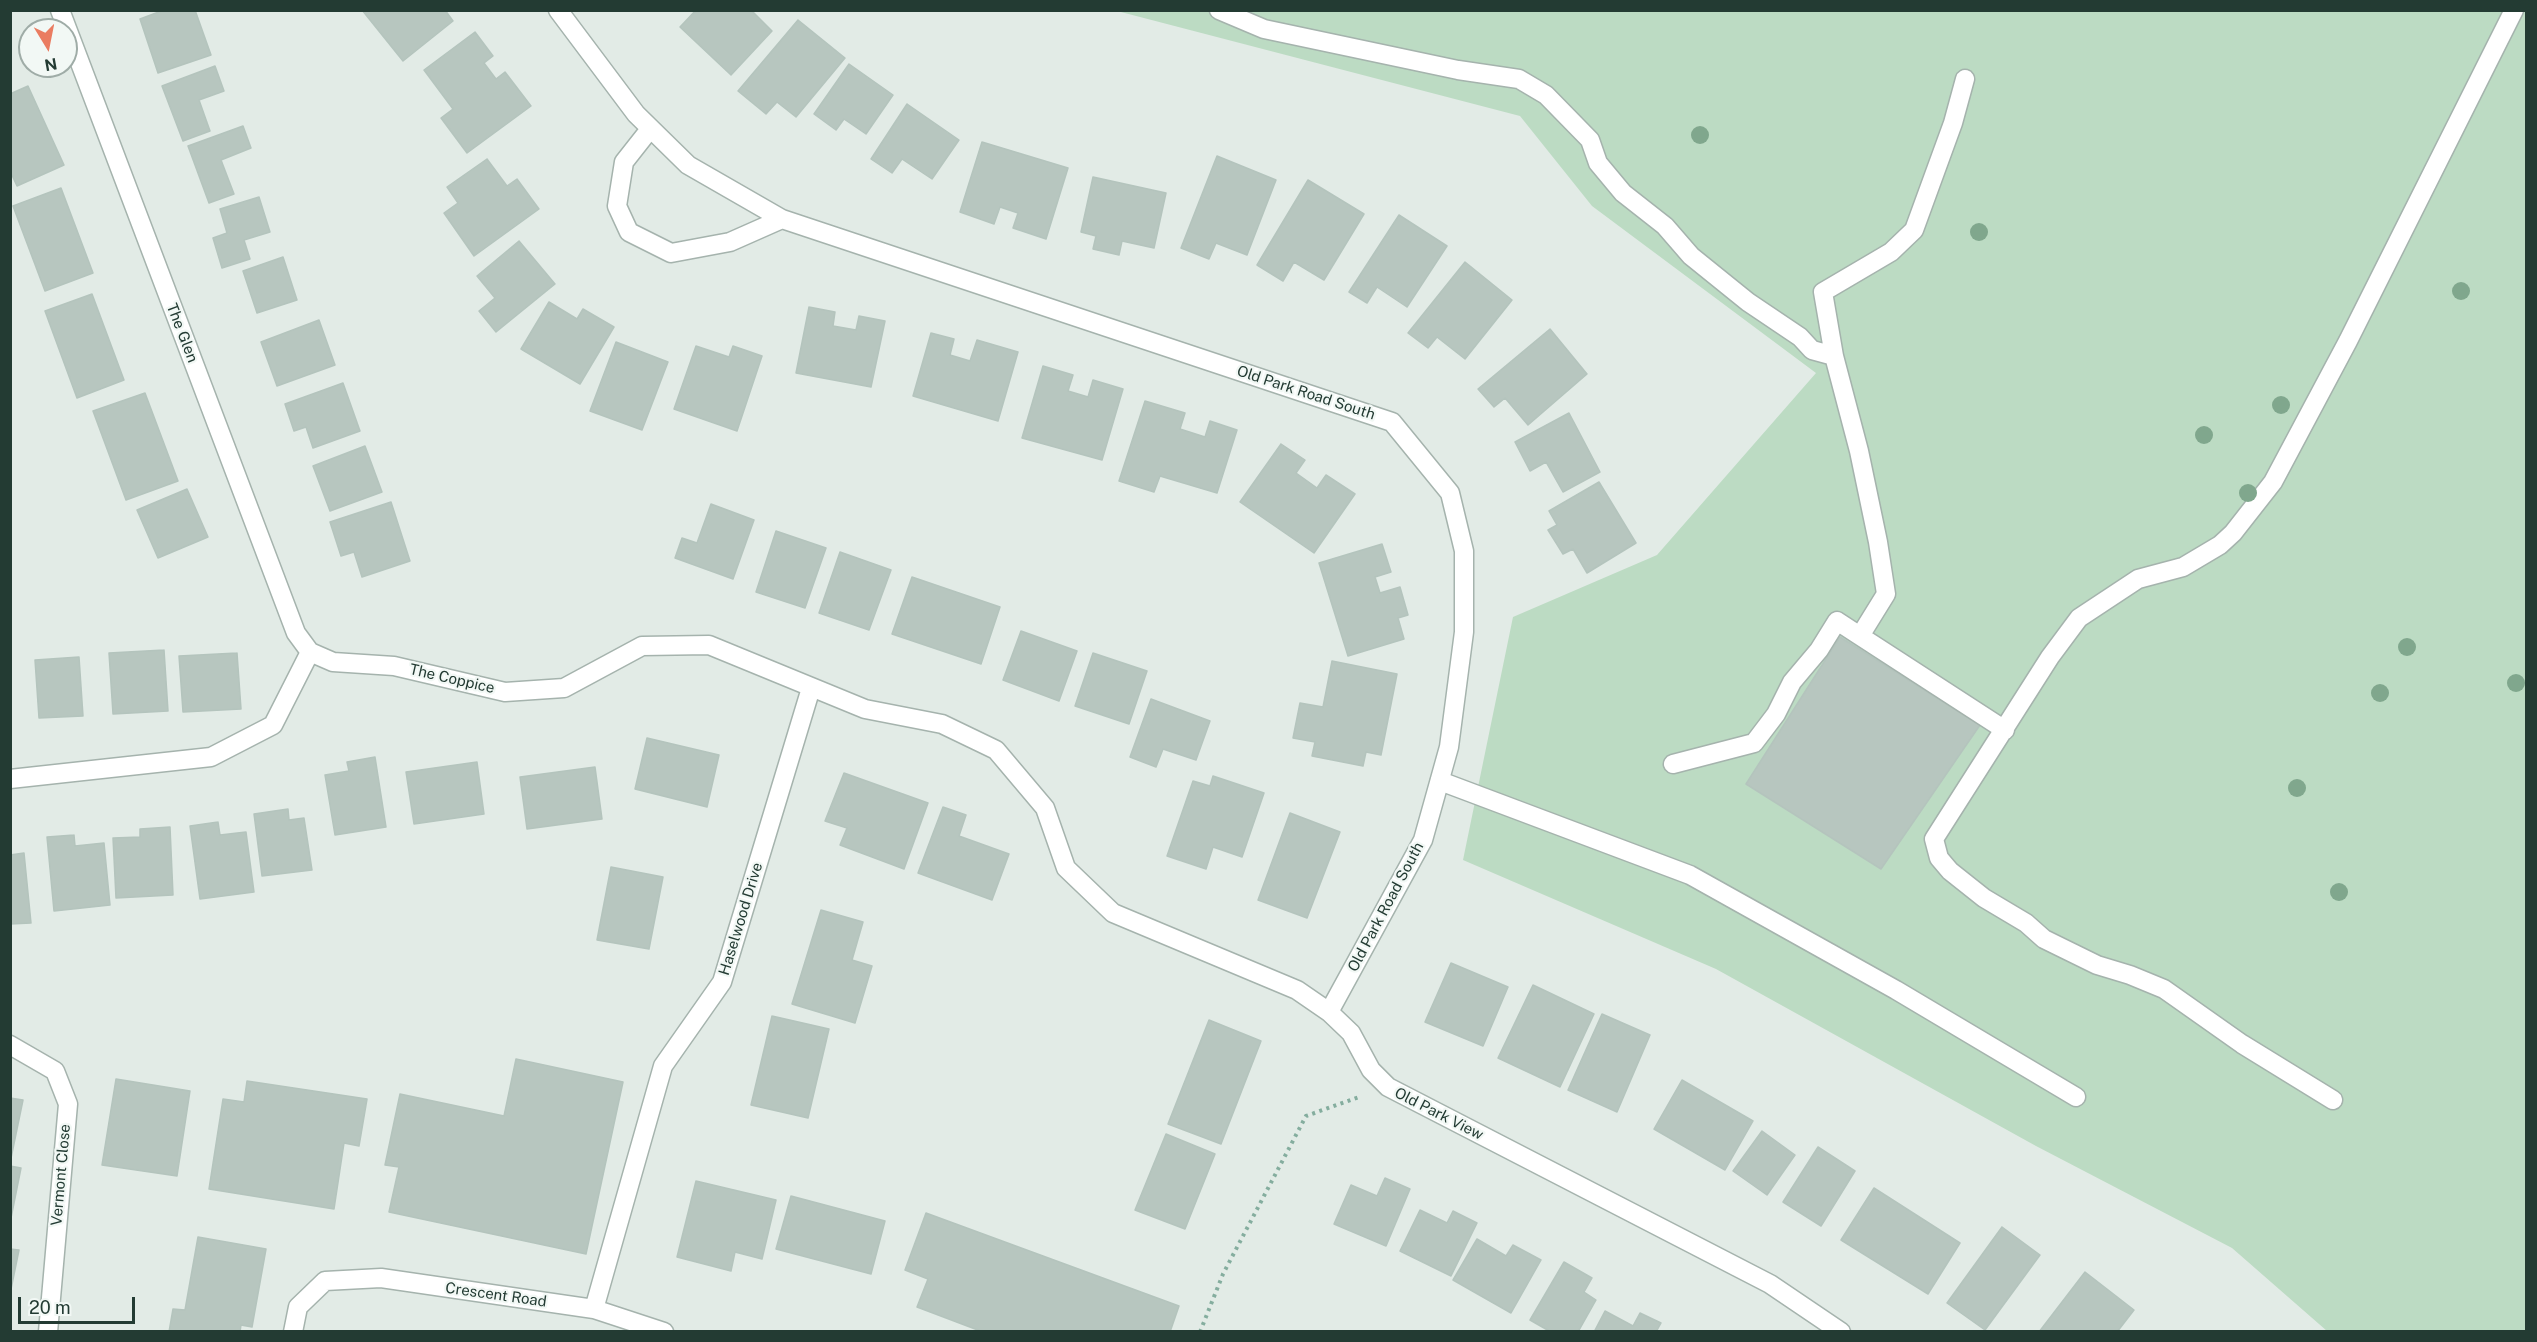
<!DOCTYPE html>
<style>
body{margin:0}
#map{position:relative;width:2537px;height:1342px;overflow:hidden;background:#e2ebe6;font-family:"Public Sans",sans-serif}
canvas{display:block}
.frame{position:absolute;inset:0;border:12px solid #233b33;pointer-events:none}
.north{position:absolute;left:18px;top:18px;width:60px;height:60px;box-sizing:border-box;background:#f2f8f5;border:2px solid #9faca7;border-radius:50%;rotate:170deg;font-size:16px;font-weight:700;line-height:24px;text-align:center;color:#233b33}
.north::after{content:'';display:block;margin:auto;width:21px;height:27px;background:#ea7c61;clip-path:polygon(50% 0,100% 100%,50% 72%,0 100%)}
.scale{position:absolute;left:18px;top:1297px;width:117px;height:27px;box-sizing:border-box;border:3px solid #233b33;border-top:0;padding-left:8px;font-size:18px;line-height:21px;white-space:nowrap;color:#233b33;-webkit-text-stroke:4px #f2f8f5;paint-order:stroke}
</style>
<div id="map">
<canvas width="2537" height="1342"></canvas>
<div class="frame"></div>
<div class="north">N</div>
<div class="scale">20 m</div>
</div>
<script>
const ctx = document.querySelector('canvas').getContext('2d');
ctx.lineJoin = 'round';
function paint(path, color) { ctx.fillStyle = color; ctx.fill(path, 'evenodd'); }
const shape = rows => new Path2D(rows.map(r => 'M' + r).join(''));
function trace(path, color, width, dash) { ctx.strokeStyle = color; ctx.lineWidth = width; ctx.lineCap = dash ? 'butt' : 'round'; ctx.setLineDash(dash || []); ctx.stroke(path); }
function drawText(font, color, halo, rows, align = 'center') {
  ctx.font = font + ' "Public Sans",sans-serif'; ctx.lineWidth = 4.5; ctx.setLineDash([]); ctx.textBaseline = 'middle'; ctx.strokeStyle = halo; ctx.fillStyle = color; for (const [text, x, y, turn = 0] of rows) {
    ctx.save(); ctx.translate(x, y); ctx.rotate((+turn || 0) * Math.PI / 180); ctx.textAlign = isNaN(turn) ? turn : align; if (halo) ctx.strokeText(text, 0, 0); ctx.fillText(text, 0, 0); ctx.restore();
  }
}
paint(shape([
 [1117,11,2526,11,2526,1331,2327,1331,2232,1248,2036,1146,1716,969,1463,860,1513,617,1657,555,1816,373,1592,206,1520,116]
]), '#bcdbc3');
const building = shape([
 [164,10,195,10,211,55,158,73,140,19,164,10],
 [362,10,445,10,453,21,403,61,362,10],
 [696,10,751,10,772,31,731,75,680,27,696,10],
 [798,20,845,58,796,117,777,102,766,114,738,91,798,20],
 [475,32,493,56,484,63,496,79,505,72,531,106,467,153,441,118,453,109,424,70,475,32],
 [849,64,893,95,866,134,844,119,836,130,814,114,849,64],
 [215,66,224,91,199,100,210,131,183,141,162,86,215,66],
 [28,86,64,165,17,186,10,171,10,94,28,86],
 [907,104,959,140,932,179,902,159,892,173,871,159,907,104],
 [243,126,251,148,221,160,234,194,209,203,188,146,243,126],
 [982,142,1068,168,1046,239,1013,228,1018,213,1000,207,994,224,960,212,982,142],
 [1217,156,1276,180,1247,255,1216,243,1209,259,1181,248,1217,156],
 [487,159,507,186,517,179,539,209,474,256,444,213,458,203,447,187,487,159],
 [1093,177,1166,193,1154,248,1122,241,1119,255,1093,249,1096,236,1081,232,1093,177],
 [1308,180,1364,214,1324,280,1294,262,1283,281,1257,265,1308,180],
 [61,188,93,273,45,291,13,206,61,188],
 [259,197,270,232,244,240,250,259,222,268,213,238,227,233,220,209,259,197],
 [1399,215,1447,246,1407,307,1377,287,1367,303,1349,292,1399,215],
 [519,241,555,284,496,332,479,311,495,298,477,276,519,241],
 [283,257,297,300,257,313,243,271,283,257],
 [1465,262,1512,300,1465,359,1437,337,1428,348,1408,333,1465,262],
 [92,294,124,380,77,398,45,311,92,294],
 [549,302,577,319,583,309,614,327,580,384,521,349,549,302],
 [809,307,835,312,833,326,856,330,859,316,885,321,871,387,796,373,809,307],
 [319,320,335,365,277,386,261,342,319,320],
 [1550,329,1587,374,1528,425,1505,398,1494,407,1478,389,1550,329],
 [931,333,954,339,950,355,970,361,977,340,1018,352,998,421,913,396,931,333],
 [616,342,668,362,642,430,590,411,616,342],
 [696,346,729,357,733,346,762,356,737,431,674,409,696,346],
 [1043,366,1073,375,1068,391,1088,397,1093,380,1123,389,1102,460,1022,438,1043,366],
 [343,383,360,431,313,448,306,427,294,431,285,404,343,383],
 [145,393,178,481,126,500,93,411,145,393],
 [1145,401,1185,413,1180,429,1205,437,1210,421,1237,430,1217,493,1160,476,1154,492,1119,481,1145,401],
 [1569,413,1600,472,1563,492,1546,462,1530,471,1515,442,1569,413],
 [1281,444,1305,460,1296,473,1317,488,1326,475,1355,494,1314,553,1240,502,1281,444],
 [365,446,382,492,330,511,313,466,365,446],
 [1599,482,1636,543,1587,573,1573,549,1563,554,1548,530,1557,525,1549,511,1599,482],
 [187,489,208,537,158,558,137,510,187,489],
 [391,502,410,561,362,577,354,552,341,556,330,522,391,502],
 [711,504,754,520,733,579,675,558,682,538,697,543,711,504],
 [776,531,826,548,805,608,756,592,776,531],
 [1382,544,1391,572,1375,577,1380,593,1400,587,1408,615,1398,618,1404,639,1348,656,1319,563,1382,544],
 [840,552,891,570,869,630,819,613,840,552],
 [912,577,1000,607,981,664,892,634,912,577],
 [1021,631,1077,651,1059,701,1003,680,1021,631],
 [1840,637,1980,725,1881,869,1746,784,1840,637],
 [164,650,168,711,113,714,109,653,164,650],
 [237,653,241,709,183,712,179,656,237,653],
 [1093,653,1147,671,1129,724,1075,706,1093,653],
 [79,657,83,716,39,718,35,660,79,657],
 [1332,661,1397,674,1381,755,1366,752,1363,766,1312,756,1315,742,1293,738,1300,703,1323,707,1332,661],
 [1151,699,1210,721,1196,760,1163,749,1156,767,1130,757,1151,699],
 [647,738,719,755,707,807,635,789,647,738],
 [375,757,386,827,335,835,325,775,349,771,347,762,375,757],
 [477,762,484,814,414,824,406,772,477,762],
 [595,767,602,819,527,829,520,777,595,767],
 [844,773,928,803,904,869,840,845,847,828,825,821,844,773],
 [1213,776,1264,793,1242,857,1213,847,1206,869,1167,856,1193,781,1210,786,1213,776],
 [943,807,966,815,959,836,1009,854,992,900,918,873,943,807],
 [288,809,289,820,304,818,312,870,262,876,254,814,288,809],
 [1290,813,1340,832,1307,918,1258,900,1290,813],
 [218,822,220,835,246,832,254,892,200,899,190,826,218,822],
 [170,827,173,895,116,898,113,838,140,837,140,829,170,827],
 [74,835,75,846,104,843,110,905,54,911,47,837,74,835],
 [24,853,31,923,10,924,10,855,24,853],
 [611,867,663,877,649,949,597,940,611,867],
 [821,910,863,922,852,960,872,966,855,1023,792,1004,821,910],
 [1451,963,1508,987,1483,1046,1425,1022,1451,963],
 [1533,985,1594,1014,1560,1087,1498,1058,1533,985],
 [1602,1014,1650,1035,1617,1112,1568,1090,1602,1014],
 [772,1016,829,1029,808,1118,751,1105,772,1016],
 [1209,1020,1261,1041,1221,1144,1168,1124,1209,1020],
 [516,1059,623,1082,586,1254,389,1212,399,1167,385,1165,400,1094,504,1116,516,1059],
 [116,1079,190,1091,177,1176,102,1165,116,1079],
 [1682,1080,1753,1121,1725,1170,1654,1129,1682,1080],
 [247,1081,367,1099,359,1146,344,1143,334,1209,209,1189,223,1099,244,1102,247,1081],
 [10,1098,23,1100,10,1163,10,1098],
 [1762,1131,1795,1155,1767,1195,1733,1171,1762,1131],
 [1166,1134,1215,1154,1185,1229,1135,1210,1166,1134],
 [1818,1147,1855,1171,1821,1226,1783,1202,1818,1147],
 [10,1166,21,1168,10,1223,10,1166],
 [1385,1178,1410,1189,1386,1246,1334,1224,1351,1185,1377,1196,1385,1178],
 [696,1181,776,1200,762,1259,735,1252,731,1271,677,1257,696,1181],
 [1874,1188,1960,1243,1928,1294,1841,1240,1874,1188],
 [791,1196,885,1221,871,1274,776,1249,791,1196],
 [1420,1210,1447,1223,1453,1211,1477,1223,1451,1276,1400,1251,1420,1210],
 [926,1213,1179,1306,1170,1332,983,1332,917,1307,928,1279,905,1270,926,1213],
 [2002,1227,2040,1255,1985,1330,1947,1303,2002,1227],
 [198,1237,266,1249,252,1327,241,1325,240,1332,169,1332,173,1309,185,1310,198,1237],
 [1477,1239,1506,1256,1513,1245,1541,1260,1511,1313,1453,1280,1477,1239],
 [10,1249,19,1250,10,1294,10,1249],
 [1564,1262,1592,1278,1584,1292,1596,1300,1578,1332,1551,1332,1530,1320,1564,1262],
 [2085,1272,2134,1310,2117,1332,2039,1332,2085,1272],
 [1605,1311,1633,1326,1640,1313,1661,1323,1656,1332,1594,1332,1605,1311]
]);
paint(building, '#b7c6bf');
trace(building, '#b4c4bd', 1.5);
const lane = shape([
 [1219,10,1264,29,1458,70,1519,79,1546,95,1590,140,1598,163,1623,193,1665,226,1691,256,1748,302,1800,337,1812,350,1834,356],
 [1860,636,2005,730],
 [1673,764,1754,743,1776,714,1792,682,1819,650,1837,621,1860,636,1886,594,1878,542,1859,451,1834,356,1823,292,1891,252,1914,230,1953,123,1965,79],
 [1440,781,1690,875,1896,990,2076,1097],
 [2333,1100,2242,1044,2164,989,2130,975,2097,965,2044,939,2026,923,1984,898,1950,871,1939,858,1934,839,2050,657,2079,618,2138,579,2183,567,2220,545,2233,533,2273,482,2348,341,2514,10]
]);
const street = shape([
 [60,10,296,633,310,652,333,662,394,666,505,692,564,688,642,646,709,645,865,709,942,724,996,750,1045,808,1066,868,1113,913,1297,990,1329,1012,1351,1033,1371,1070,1388,1087,1770,1284,1841,1332],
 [558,10,636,114,688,165,782,219,1392,422,1450,493,1464,551,1464,632,1449,747,1423,840,1329,1012],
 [650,129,624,162,617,206,629,232,671,253,730,242,782,219],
 [10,779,211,757,273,725,310,652],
 [10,1045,55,1071,68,1104,48,1332],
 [594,1309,663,1066,722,982,811,688],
 [293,1332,298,1307,325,1281,381,1278,594,1309,664,1332]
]);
trace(lane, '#a5b3ad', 21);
trace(street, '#a5b3ad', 21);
trace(shape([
 [1200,1332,1223,1274,1306,1116,1359,1097]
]), '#84ad9e', 4, [3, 4.5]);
trace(lane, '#fff', 18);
trace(street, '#fff', 18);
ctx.fillStyle = '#80a78d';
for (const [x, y] of [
 [1700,135],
 [1979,232],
 [2461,291],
 [2281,405],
 [2204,435],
 [2248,493],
 [2407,647],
 [2516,683],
 [2380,693],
 [2297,788],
 [2339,892]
]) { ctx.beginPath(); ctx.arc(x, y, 9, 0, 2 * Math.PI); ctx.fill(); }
drawText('15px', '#233b33', '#f2f8f5', [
 ["The Glen",182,333,69],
 ["Old Park Road South",1306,393,18],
 ["The Coppice",452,679,13],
 ["Old Park Road South",1386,907,-62],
 ["Haselwood Drive",741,919,-73],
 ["Old Park View",1439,1114,27],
 ["Vermont Close",61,1175,-85],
 ["Crescent Road",496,1295,8]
]);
</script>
